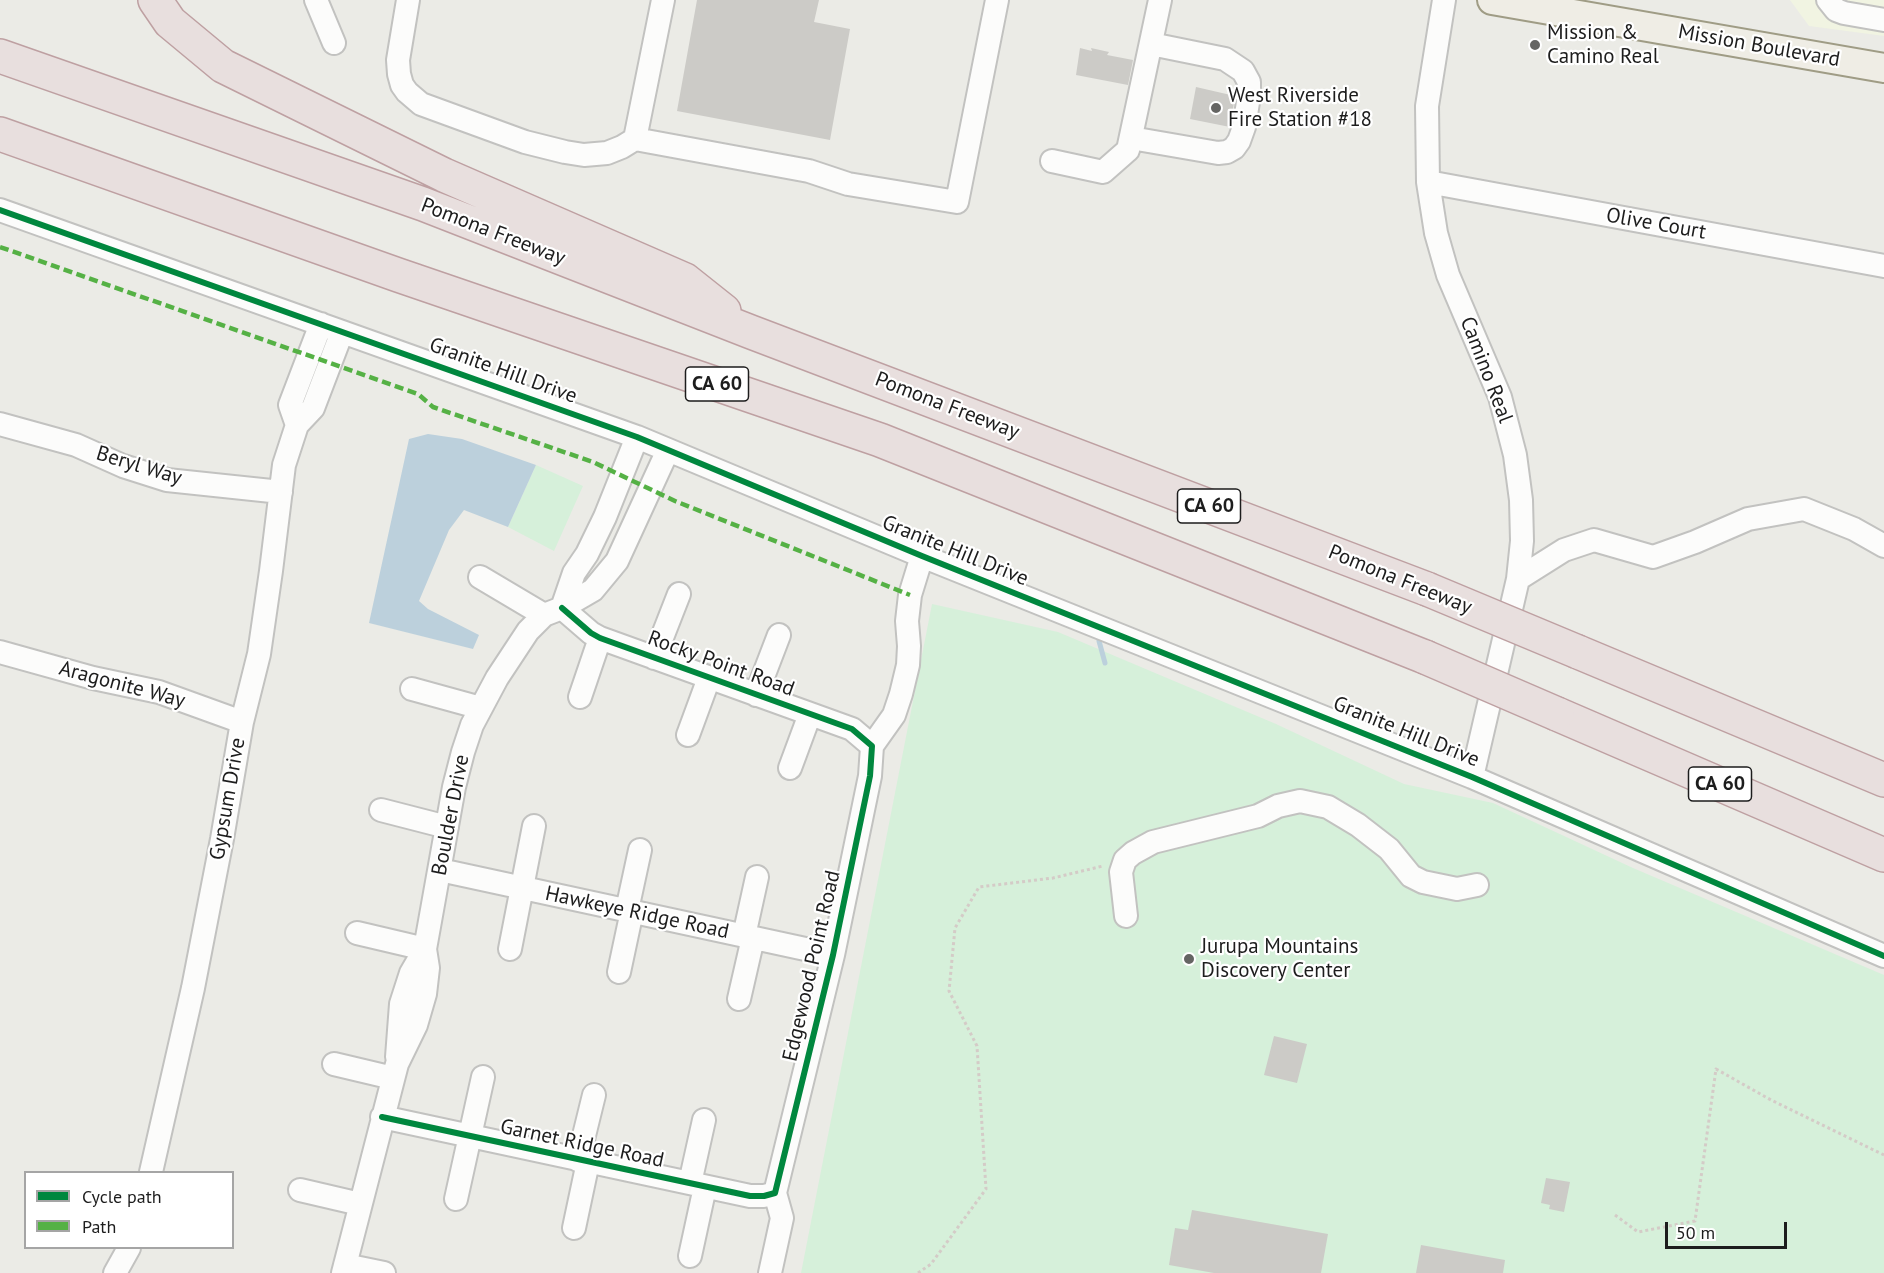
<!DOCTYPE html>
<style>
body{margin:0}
#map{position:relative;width:1884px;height:1273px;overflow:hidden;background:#ebebe6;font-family:"PT Sans",sans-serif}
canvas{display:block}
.legend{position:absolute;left:24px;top:1171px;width:210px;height:78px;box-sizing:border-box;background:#fff;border:2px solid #a5a5a5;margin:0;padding:8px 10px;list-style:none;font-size:18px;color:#1d1d1d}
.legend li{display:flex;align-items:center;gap:12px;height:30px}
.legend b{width:30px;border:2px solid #a5a5a5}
.scale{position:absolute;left:1665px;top:1222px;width:122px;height:27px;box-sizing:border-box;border:3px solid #1d1d1d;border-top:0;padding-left:8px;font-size:18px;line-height:21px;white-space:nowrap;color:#1d1d1d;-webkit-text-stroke:4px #fff;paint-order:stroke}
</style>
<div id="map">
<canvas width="1884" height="1273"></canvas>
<ul class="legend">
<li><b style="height:8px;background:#00873e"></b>Cycle path</li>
<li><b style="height:8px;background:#55b145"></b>Path</li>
</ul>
<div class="scale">50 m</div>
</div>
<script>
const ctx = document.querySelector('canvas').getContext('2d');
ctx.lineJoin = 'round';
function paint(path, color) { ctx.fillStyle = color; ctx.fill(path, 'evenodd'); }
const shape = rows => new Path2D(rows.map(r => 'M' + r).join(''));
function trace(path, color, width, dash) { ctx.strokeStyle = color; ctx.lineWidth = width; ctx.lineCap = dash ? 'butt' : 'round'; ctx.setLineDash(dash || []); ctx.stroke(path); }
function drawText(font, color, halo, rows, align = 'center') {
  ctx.font = font + ' "PT Sans",sans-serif'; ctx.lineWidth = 4.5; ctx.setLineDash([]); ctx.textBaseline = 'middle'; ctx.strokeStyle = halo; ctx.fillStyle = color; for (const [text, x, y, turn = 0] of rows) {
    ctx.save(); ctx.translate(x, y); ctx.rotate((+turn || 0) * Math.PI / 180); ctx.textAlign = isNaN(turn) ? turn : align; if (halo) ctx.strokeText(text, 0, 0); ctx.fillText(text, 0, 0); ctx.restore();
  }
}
paint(shape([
 [1790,0,1884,0,1884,36,1809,26]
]), '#f1f4e2');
paint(shape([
 [536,465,583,486,554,551,508,527],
 [932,604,1058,632,1276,724,1404,784,1493,803,1633,868,1884,975,1884,1273,801,1273]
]), '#d6f0da');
paint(shape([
 [428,434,462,439,536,465,508,527,464,510,449,530,419,601,428,609,479,635,473,649,369,623,409,439]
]), '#bcd0dc');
trace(shape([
 [1099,641,1105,663]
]), '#bcd0dc', 5);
paint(shape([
 [697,0,819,0,814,22,850,29,830,140,677,111],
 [1080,48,1092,51,1091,48,1109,52,1107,55,1133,60,1128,85,1076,75],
 [1196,87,1235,96,1230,127,1190,119],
 [1274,1036,1307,1044,1297,1083,1264,1075],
 [1546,1178,1570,1182,1564,1212,1549,1209,1550,1205,1541,1203],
 [1192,1210,1328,1234,1321,1273,1214,1273,1169,1265,1175,1228,1188,1230],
 [1421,1245,1505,1260,1503,1273,1416,1273]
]), '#cccbc7');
const minor = shape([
 [316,0,334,43],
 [408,0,398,60,399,74,402,85,407,92,421,104,525,142,565,152,584,155,607,153,622,147,635,139],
 [663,0,635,139,809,171,848,184,957,202,997,0],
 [1444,0,1427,106,1428,182,1436,233,1448,275,1500,397,1515,455,1521,500,1522,541,1518,579,1472,777],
 [1828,0,1836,10,1844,13,1884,20],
 [1131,138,1218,153,1227,152,1234,148,1239,141,1244,127,1249,96,1249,82,1243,71,1225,59,1151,44],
 [1052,161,1103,172,1128,150,1160,0],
 [1428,182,1884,266],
 [0,210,637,437,922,556,1472,777,1884,956],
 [0,424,76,445,123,466,167,480,281,492],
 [297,425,290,405,321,324],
 [480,577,544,615],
 [1518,579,1564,550,1594,540,1653,557,1695,542,1748,519,1804,509,1854,529,1884,546],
 [562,608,591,633,600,638,852,729,872,746],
 [562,608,574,573,587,554,605,517,637,437],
 [0,652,93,678,159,692,242,722],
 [654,658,679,594],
 [412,689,481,708],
 [756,695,779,635],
 [580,697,600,638],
 [688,735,709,678],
 [872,746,894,715,901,694,908,665,909,646,907,621,910,595,922,556],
 [790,768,810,714],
 [381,810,447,827],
 [440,870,833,955],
 [627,910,640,850],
 [1126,916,1121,872,1125,860,1133,853,1153,842,1258,816,1278,806,1300,801,1328,807,1358,825,1389,849,1411,876,1423,882,1457,889,1477,885],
 [357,933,425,949],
 [744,936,757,877],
 [510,949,534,826],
 [619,972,632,911],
 [739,999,753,938],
 [397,1057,401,1004,411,973,425,949],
 [334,1064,393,1078],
 [382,1117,750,1196,764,1196,775,1193],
 [578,1160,594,1095],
 [151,1172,193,988,222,839,242,722,259,654,271,571,284,465,297,425,313,408,342,332],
 [690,1183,704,1120],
 [300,1190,360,1204],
 [456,1199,483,1077],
 [574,1228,588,1162],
 [690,1256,705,1187],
 [345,1265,384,1273],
 [115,1273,129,1248],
 [343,1273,397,1064,416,1025,425,994,428,968,425,949,454,787,463,752,472,725,497,678,528,631,544,615,562,608,593,590,617,561,668,450],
 [770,1273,782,1218,775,1193,833,955,870,776,872,746]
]);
const major = shape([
 [1492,0,1884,68]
]);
const highway = shape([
 [155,0,170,22,223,66,444,175,685,280,724,311],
 [0,56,423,204,751,332,1427,589],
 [0,134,398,275,880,440,1425,657],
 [1578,652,1884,780],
 [1557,714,1884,855]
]);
trace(minor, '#c2c2c0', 26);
trace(major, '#9f9c85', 32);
trace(highway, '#bea0a2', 36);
trace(shape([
 [1615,1215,1638,1232,1695,1221,1716,1069,1771,1100,1884,1155],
 [918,1273,931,1264,986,1189,977,1046,949,991,955,928,979,887,1053,878,1103,866]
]), '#d4cbc7', 3, [3, 3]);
trace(minor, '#fcfcfb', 22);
trace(major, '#efede5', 28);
trace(highway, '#e8dfde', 33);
const highwayBridge = shape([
 [1427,589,1578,652],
 [1425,657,1557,714]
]);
trace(highwayBridge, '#bea0a2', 36, []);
trace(highwayBridge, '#e8dfde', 33);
trace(shape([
 [0,247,418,394,433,407,593,462,675,501,910,595]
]), '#55b145', 4.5, [9, 4.5]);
trace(shape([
 [0,210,637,437,922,556,1472,777,1884,956],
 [382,1117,750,1196,764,1196,775,1193,833,955,870,776,872,746,852,729,600,638,591,633,562,608]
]), '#00873e', 6);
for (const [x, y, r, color] of [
 [1535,45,6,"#656563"],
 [1216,108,6,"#656563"],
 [1189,959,6,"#656563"]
]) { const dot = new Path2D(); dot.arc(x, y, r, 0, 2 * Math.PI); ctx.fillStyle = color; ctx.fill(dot); trace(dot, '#fff', 2); }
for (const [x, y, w] of [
 [717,384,63],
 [1209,506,63],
 [1720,784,63]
]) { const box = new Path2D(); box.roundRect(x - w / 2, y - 17, w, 34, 4.5); ctx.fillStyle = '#fff'; ctx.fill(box); trace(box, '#1d1d1d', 1.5); }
drawText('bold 20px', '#1d1d1d', null, [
 ["CA 60",717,384],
 ["CA 60",1209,506],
 ["CA 60",1720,784]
]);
drawText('21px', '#1d1d1d', '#fff', [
 ["Mission &",1547,33],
 ["Camino Real",1547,57],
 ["West Riverside",1228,96],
 ["Fire Station #18",1228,120],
 ["Jurupa Mountains",1201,947],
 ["Discovery Center",1201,971]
], 'left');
drawText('21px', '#1d1d1d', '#fff', [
 ["Mission Boulevard",1759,46,10],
 ["Olive Court",1656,224,10],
 ["Pomona Freeway",493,232,21],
 ["Camino Real",1486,370,69],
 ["Granite Hill Drive",503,371,20],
 ["Pomona Freeway",947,406,21],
 ["Beryl Way",139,466,17],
 ["Granite Hill Drive",955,551,22],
 ["Pomona Freeway",1400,580,22],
 ["Rocky Point Road",721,664,20],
 ["Aragonite Way",122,685,15],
 ["Granite Hill Drive",1406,732,22],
 ["Gypsum Drive",228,799,-80],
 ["Boulder Drive",451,815,-79],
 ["Hawkeye Ridge Road",637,913,12],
 ["Edgewood Point Road",812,966,-77],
 ["Garnet Ridge Road",582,1144,12]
]);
</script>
